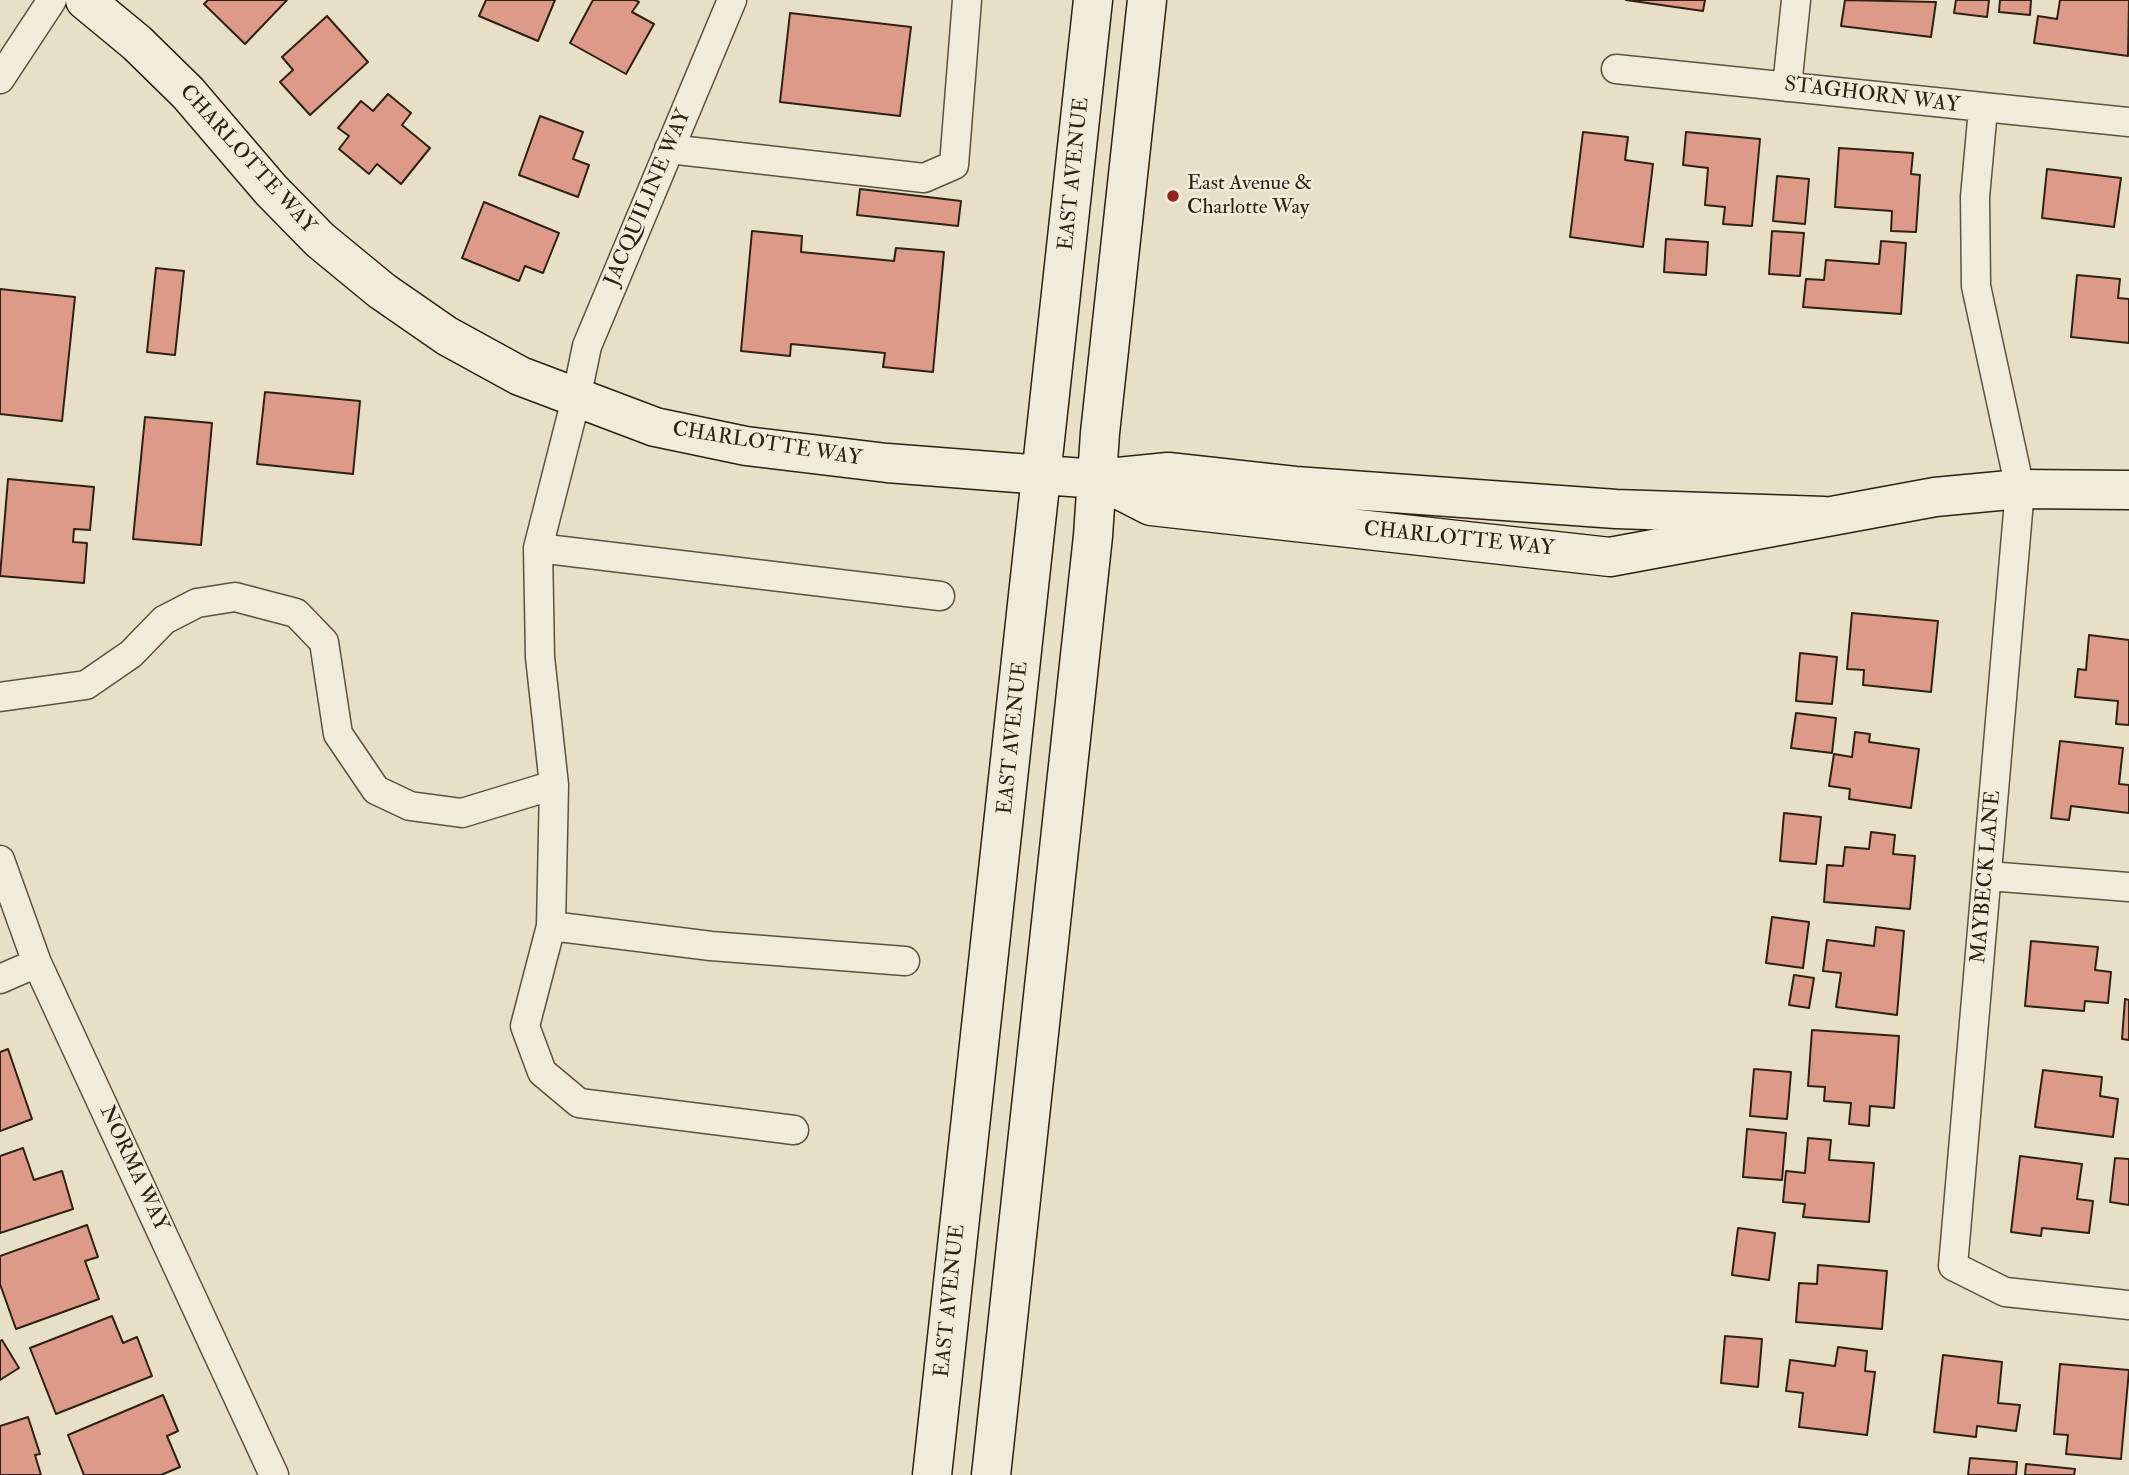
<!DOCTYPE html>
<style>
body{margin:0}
canvas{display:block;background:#e8e0c6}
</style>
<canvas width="2129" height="1475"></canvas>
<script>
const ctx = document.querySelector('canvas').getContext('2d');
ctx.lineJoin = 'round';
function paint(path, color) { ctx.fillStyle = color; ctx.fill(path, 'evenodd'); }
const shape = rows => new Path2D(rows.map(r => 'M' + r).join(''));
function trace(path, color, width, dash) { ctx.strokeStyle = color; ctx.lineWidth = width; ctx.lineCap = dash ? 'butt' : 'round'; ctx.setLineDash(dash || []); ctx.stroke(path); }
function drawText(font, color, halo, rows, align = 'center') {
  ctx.font = font + ' "IM FELL Double Pica",serif'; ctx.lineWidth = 5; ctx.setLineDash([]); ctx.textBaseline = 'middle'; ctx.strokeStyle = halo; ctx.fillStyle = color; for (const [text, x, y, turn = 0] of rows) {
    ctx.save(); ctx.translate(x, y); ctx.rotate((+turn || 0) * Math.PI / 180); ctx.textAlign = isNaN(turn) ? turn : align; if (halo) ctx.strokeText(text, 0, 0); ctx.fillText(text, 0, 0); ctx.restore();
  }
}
const building = shape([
 [208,0,287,0,245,44,204,4,208,0],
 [486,0,555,0,538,41,479,16,486,0],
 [593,0,635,0,639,2,632,12,654,24,626,74,570,43,593,0],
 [1626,0,1705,0,1703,11,1626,0],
 [1845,0,1936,2,1931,37,1841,26,1845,0],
 [1956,0,1989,0,1987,17,1954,13,1956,0],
 [2000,0,2031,0,2030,15,1999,12,2000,0],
 [2060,0,2129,0,2128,56,2034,43,2038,16,2057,19,2060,0],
 [790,13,911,27,900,116,780,102,790,13],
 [327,16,368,62,310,115,280,82,293,70,282,57,327,16],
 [388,94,411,113,402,125,430,148,401,184,377,164,369,174,339,149,349,136,338,128,361,101,373,111,388,94],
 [540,116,583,132,573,159,589,165,578,197,519,175,540,116],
 [1583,132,1628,137,1625,160,1653,164,1643,247,1570,237,1583,132],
 [1686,132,1760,139,1752,226,1723,224,1725,207,1705,205,1708,168,1683,165,1686,132],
 [1839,148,1913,153,1911,174,1920,175,1916,232,1891,231,1892,211,1835,207,1839,148],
 [2047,169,2121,178,2114,227,2042,218,2047,169],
 [1777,176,1809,179,1805,224,1773,221,1777,176],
 [860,189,961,201,958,226,857,215,860,189],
 [484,202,559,233,543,273,525,266,519,281,462,258,484,202],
 [752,231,802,236,801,252,894,261,896,248,944,252,933,372,883,367,885,353,791,344,790,356,741,351,752,231],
 [1772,231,1804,233,1800,276,1769,274,1772,231],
 [1666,239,1708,242,1706,275,1664,272,1666,239],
 [1881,241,1906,243,1901,314,1803,307,1806,279,1824,280,1826,260,1879,264,1881,241],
 [156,268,184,271,175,355,147,352,156,268],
 [2077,275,2120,279,2118,298,2129,299,2129,343,2071,337,2077,275],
 [0,289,75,297,62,421,0,414,0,289],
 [265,392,360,401,353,474,257,464,265,392],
 [145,417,212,423,201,545,133,539,145,417],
 [8,479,94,487,90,530,74,529,73,542,87,543,84,583,0,576,8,479],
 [1852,613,1938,621,1931,692,1863,685,1864,670,1847,669,1852,613],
 [2089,635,2129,640,2129,725,2116,724,2118,701,2075,697,2078,669,2086,670,2089,635],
 [1800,653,1837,657,1832,704,1796,701,1800,653],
 [1796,713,1836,718,1832,753,1791,748,1796,713],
 [1855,732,1870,734,1869,742,1919,749,1911,808,1849,799,1850,789,1829,786,1834,754,1852,757,1855,732],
 [2060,741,2123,748,2119,784,2129,785,2129,813,2071,806,2069,820,2051,818,2060,741],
 [1784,813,1821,817,1816,864,1780,861,1784,813],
 [1871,832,1895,835,1893,854,1915,856,1910,909,1824,902,1827,865,1843,866,1845,847,1869,849,1871,832],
 [1772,917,1809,922,1803,968,1766,963,1772,917],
 [1876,927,1904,931,1897,1015,1836,1007,1841,973,1823,971,1827,940,1874,946,1876,927],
 [2031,941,2098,947,2095,970,2111,972,2108,1003,2085,1001,2084,1011,2025,1006,2031,941],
 [1794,975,1814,978,1809,1008,1789,1005,1794,975],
 [2125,999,2129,1000,2129,1040,2122,1039,2125,999],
 [1812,1030,1899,1036,1894,1108,1870,1106,1869,1126,1849,1124,1851,1103,1824,1101,1825,1087,1808,1086,1812,1030],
 [8,1049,32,1119,0,1131,0,1052,8,1049],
 [1754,1069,1791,1072,1787,1119,1750,1116,1754,1069],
 [2043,1070,2102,1077,2100,1096,2118,1099,2113,1137,2035,1127,2043,1070],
 [1747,1129,1786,1133,1782,1180,1743,1177,1747,1129],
 [1808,1138,1831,1140,1829,1160,1874,1163,1869,1222,1803,1217,1805,1204,1783,1202,1786,1171,1805,1173,1808,1138],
 [23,1148,34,1180,62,1171,73,1209,0,1233,0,1156,23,1148],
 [2020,1156,2082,1164,2077,1199,2093,1201,2089,1233,2042,1228,2041,1236,2011,1232,2020,1156],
 [2115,1158,2129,1159,2129,1205,2110,1202,2115,1158],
 [87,1225,98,1257,85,1261,99,1299,16,1329,0,1284,0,1256,87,1225],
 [1738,1228,1775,1233,1769,1280,1732,1275,1738,1228],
 [1818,1265,1887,1271,1882,1329,1796,1322,1799,1283,1817,1284,1818,1265],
 [112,1316,123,1343,137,1337,152,1376,56,1414,30,1348,112,1316],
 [1725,1336,1762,1339,1758,1387,1721,1383,1725,1336],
 [2,1340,19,1368,0,1380,0,1341,2,1340],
 [1838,1347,1867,1351,1865,1371,1875,1372,1867,1435,1799,1427,1803,1393,1786,1391,1790,1360,1835,1366,1838,1347],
 [1943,1355,2002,1362,1998,1403,2020,1405,2016,1431,1977,1426,1976,1437,1934,1432,1943,1355],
 [2060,1364,2129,1370,2121,1459,2066,1454,2068,1435,2054,1434,2060,1364],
 [163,1395,178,1431,167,1436,180,1467,161,1475,84,1475,68,1435,163,1395],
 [28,1417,40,1454,35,1455,41,1475,0,1475,0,1426,28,1417],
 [1970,1458,2017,1462,2016,1475,1968,1475,1970,1458],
 [2026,1464,2075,1469,2074,1475,2025,1475,2026,1464]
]);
paint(building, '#de9a89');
trace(building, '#2d2111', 2);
const street = shape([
 [732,0,587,346,576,399,538,548,540,657,554,785,551,926,525,1026,542,1072,579,1103,794,1130],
 [1616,69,2129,122],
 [0,79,52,0],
 [1787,87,1796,0],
 [1983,109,1975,197,1976,286,2020,489,1953,1266,2005,1292,2129,1305],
 [669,149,924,178,954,165,967,0],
 [538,548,940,596],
 [0,697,86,685,131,654,164,620,197,603,235,597,296,613,324,642,338,734,376,790,410,806,462,813,554,785],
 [0,860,37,963,274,1475],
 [1988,876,2129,887],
 [551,926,711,946,905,961],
 [0,979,37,963]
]);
const secondary = shape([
 [85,0,137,43,188,93,271,190,320,240,382,291,447,336,520,376,655,427,746,446,887,463,1043,475,1098,479,1168,472,1295,486,1616,509,1824,516],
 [1098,479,1151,506,1610,557,1935,497,2020,489,2129,490],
 [932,1475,1093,0],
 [991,1475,1093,536,1100,433,1147,0]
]);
trace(street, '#5c513e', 31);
trace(secondary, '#2d2111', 41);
trace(street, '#f0ebda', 28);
trace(secondary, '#f0ebda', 38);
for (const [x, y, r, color] of [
 [1173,196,7,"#8f2418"]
]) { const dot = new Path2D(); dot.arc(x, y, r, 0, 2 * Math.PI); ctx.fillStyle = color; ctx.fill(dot); trace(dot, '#f0ebda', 2.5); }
drawText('21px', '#2d2111', '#f0ebda', [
 ["STAGHORN WAY",1872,96,7],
 ["CHARLOTTE WAY",247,160,48],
 ["EAST AVENUE",1075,174,-84],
 ["JACQUILINE WAY",649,198,-67],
 ["CHARLOTTE WAY",767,445,9],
 ["CHARLOTTE WAY",1459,540,6],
 ["EAST AVENUE",1014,738,-84],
 ["MAYBECK LANE",1987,877,-85],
 ["NORMA WAY",133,1169,65],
 ["EAST AVENUE",951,1301,-84]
]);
drawText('21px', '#2d2111', '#f0ebda', [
 ["East Avenue &",1187,184],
 ["Charlotte Way",1187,208]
], 'left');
</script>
